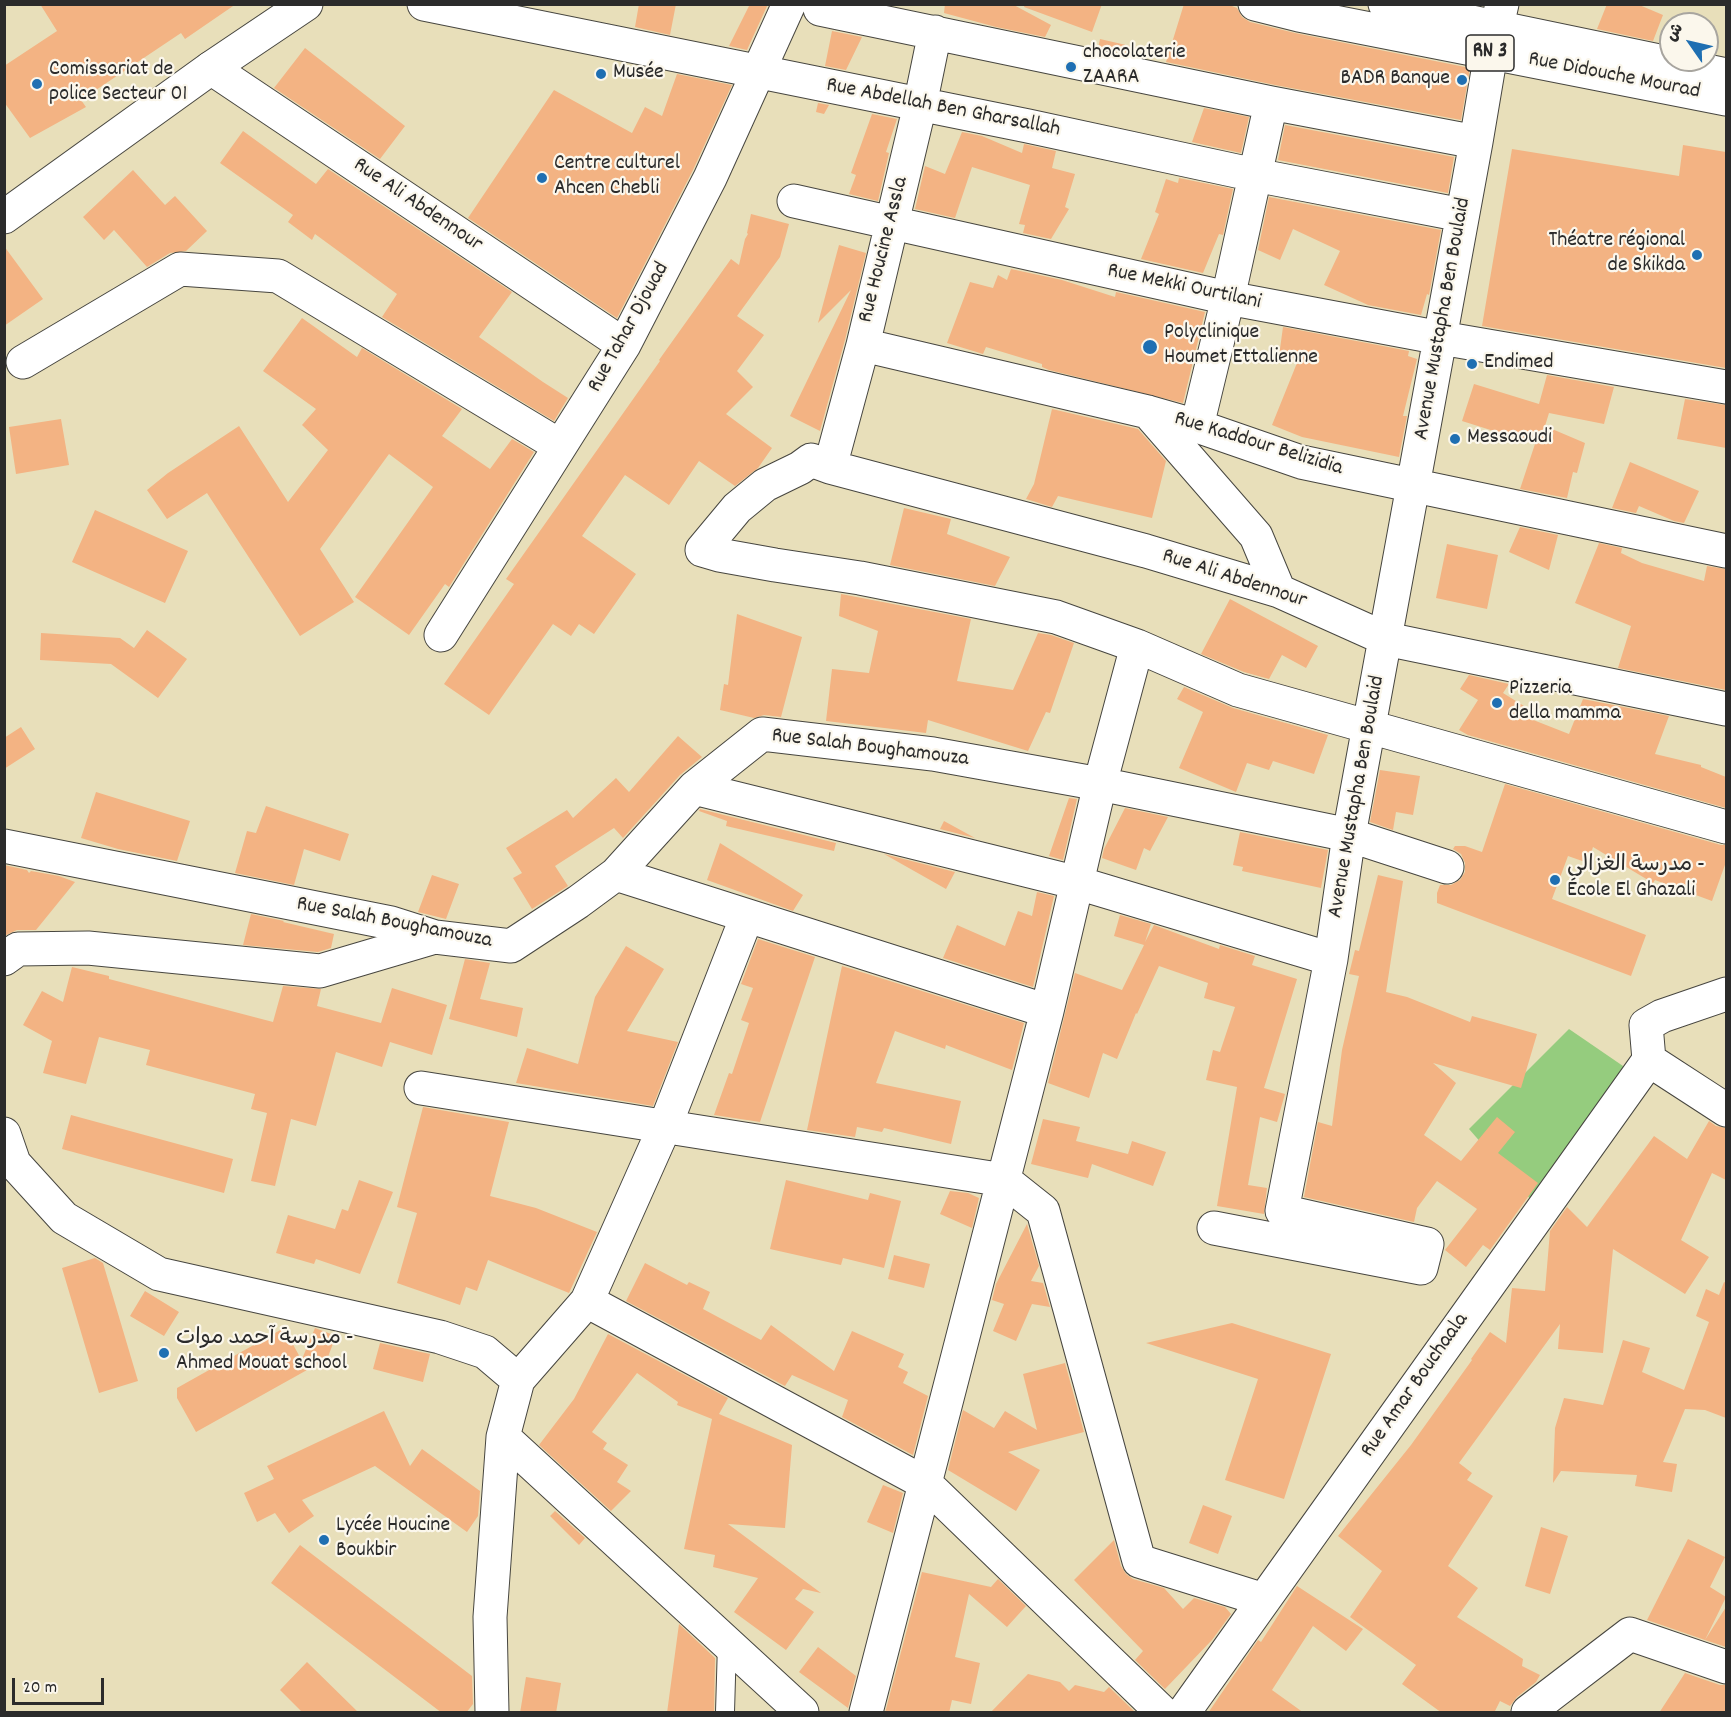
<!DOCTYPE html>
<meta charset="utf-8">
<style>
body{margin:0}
#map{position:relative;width:1731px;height:1717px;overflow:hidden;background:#e8dfba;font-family:Dekko,"Playpen Sans Arabic",sans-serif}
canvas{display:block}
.frame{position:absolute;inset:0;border:6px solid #2b2b2b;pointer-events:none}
.north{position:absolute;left:1659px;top:12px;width:60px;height:60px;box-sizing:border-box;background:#fbf7ec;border:2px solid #a8a59f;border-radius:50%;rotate:304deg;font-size:16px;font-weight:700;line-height:24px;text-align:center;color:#2b2b2b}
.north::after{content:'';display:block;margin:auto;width:21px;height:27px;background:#1f6fb2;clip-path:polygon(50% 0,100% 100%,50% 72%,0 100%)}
.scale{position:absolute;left:12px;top:1678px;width:92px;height:27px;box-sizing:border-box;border:3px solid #2b2b2b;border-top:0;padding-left:8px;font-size:18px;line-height:21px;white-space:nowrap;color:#2b2b2b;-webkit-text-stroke:4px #fbf7ec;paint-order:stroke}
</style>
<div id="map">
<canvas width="1731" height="1717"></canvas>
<div class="frame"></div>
<div class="north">ش</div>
<div class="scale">20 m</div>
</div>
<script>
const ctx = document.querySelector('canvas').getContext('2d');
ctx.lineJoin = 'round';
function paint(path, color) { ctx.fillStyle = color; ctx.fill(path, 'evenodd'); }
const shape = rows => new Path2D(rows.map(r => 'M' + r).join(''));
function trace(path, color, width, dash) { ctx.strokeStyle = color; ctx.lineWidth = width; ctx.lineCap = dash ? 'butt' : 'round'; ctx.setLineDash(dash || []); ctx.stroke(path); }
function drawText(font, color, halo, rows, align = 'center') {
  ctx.font = font + ' Dekko,"Playpen Sans Arabic",sans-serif'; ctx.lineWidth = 4.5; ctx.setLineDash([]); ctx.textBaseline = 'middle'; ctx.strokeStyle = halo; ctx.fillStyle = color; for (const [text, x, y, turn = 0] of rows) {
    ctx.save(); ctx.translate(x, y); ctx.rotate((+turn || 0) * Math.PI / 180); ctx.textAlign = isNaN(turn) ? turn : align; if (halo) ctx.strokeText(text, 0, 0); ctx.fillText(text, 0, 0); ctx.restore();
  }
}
paint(shape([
 [1569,1029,1623,1066,1622,1084,1532,1201,1469,1129]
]), '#95cc7e');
paint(shape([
 [40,4,236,4,185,39,181,33,81,100,86,107,30,138,4,102,4,66,57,31],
 [639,4,676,4,670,35,635,27],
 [750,4,768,4,747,50,729,46],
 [945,4,1012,4,1051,25,1045,37,996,27,944,13],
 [1025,4,1102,4,1092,32,1024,7],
 [1184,4,1227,4,1237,8,1242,17,1250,22,1295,33,1470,68,1461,120,1275,85,1166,62],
 [1607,4,1637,4,1663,15,1653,41,1597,29],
 [832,31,862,37,846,70,825,66],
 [1100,39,1139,48,1137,56,1098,48],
 [305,48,405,126,380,159,274,88],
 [677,74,732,85,693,170,617,318,468,218,554,90,632,133,645,107,662,116],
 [818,103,829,105,824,114,816,112],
 [1204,108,1249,117,1241,153,1192,142],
 [872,114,897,119,886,152,889,153,878,201,849,194,856,175,851,173],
 [1285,125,1454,157,1448,193,1278,160],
 [243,131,316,184,328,169,512,292,479,337,543,382,568,398,554,421,382,317,397,294,315,234,312,240,288,222,293,215,220,163],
 [962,132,982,136,1022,153,1024,144,1056,151,1052,168,1075,174,1065,207,1069,209,1051,239,1023,233,1025,225,1019,224,1030,185,972,167,955,218,915,209,925,166,945,174],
 [1683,145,1726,152,1726,368,1482,326,1512,149,1679,176],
 [133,170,165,205,175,196,207,231,186,251,170,253,147,267,114,230,104,240,83,217],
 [1179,178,1233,189,1223,235,1219,234,1203,273,1141,259,1159,214,1155,212,1166,179,1178,183],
 [1269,197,1441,230,1429,295,1427,294,1421,315,1368,305,1324,285,1340,251,1293,229,1280,260,1258,250],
 [751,214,789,224,780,257,737,316,764,335,737,371,753,387,726,414,772,448,758,468,735,486,699,461,669,505,625,475,582,536,636,574,594,634,579,624,571,636,553,624,489,715,444,684,514,584,506,579,660,361,659,360,731,259,739,265,745,239,748,234,747,233],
 [839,245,866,253,845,340,820,431,790,416,851,290,818,323],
 [4,246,43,299,4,326],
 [1011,269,1062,280,1115,297,1116,292,1205,312,1183,403,1049,370,1042,367,1042,364,986,347,983,354,947,343,970,282,993,288,998,275,1007,280],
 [302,318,357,357,362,348,462,409,442,436,490,469,512,439,534,452,449,587,445,584,409,635,355,597,433,487,389,454,320,549,354,602,300,636,207,493,167,519,147,490,168,473,239,426,288,502,328,450,302,425,316,409,263,371],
 [1283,327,1409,351,1408,356,1417,359,1403,416,1407,416,1399,457,1302,437,1272,425,1299,358,1279,356],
 [1547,375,1614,387,1604,424,1549,413,1545,426,1585,443,1577,473,1573,472,1567,498,1520,489,1535,444,1462,421,1474,384,1539,404],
 [1685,399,1726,405,1726,448,1677,439],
 [1052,409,1138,429,1166,461,1152,518,1058,496,1052,507,1026,499,1034,484],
 [61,419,69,465,16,474,9,427],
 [1630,462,1699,491,1684,523,1674,521,1639,506,1636,513,1612,508],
 [904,508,951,519,947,534,1010,557,995,586,890,565],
 [95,510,188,551,165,603,72,562],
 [1520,527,1558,535,1549,570,1509,552],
 [1599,543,1622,548,1621,553,1642,563,1704,581,1707,566,1726,569,1726,690,1618,668,1631,626,1575,603],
 [1447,544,1498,555,1487,609,1436,598],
 [841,594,971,619,957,681,1013,690,1038,633,1051,635,1074,643,1050,713,1046,712,1028,751,928,720,926,733,826,721,832,669,869,673,878,631,839,616],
 [1230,599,1318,646,1306,668,1282,655,1269,679,1244,672,1201,654],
 [737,614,802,637,781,717,764,715,754,718,720,710,724,684,728,685],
 [147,630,187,659,158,698,111,664,40,660,41,633,120,638,134,648],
 [1469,675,1509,684,1503,693,1524,706,1518,714,1569,734,1583,699,1669,716,1655,754,1701,765,1701,767,1726,777,1726,808,1468,735,1459,730,1478,700,1460,689],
 [1184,687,1233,708,1328,735,1314,774,1273,761,1269,770,1247,763,1236,792,1179,768,1203,712,1177,699],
 [21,727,35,749,4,769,4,738],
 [678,736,702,757,680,775,623,838,614,828,555,866,568,886,532,909,513,878,522,873,506,848,567,810,573,818,616,778,629,792],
 [1380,770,1420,776,1413,815,1396,812,1393,830,1370,822],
 [1505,784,1721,845,1726,845,1726,862,1712,901,1655,880,1653,883,1593,847,1588,863,1568,856,1552,899,1646,935,1631,976,1437,903,1437,893,1440,885,1451,885,1460,880,1465,872,1465,863,1461,854,1453,849,1455,846,1465,846,1482,852],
 [96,792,190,821,177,861,118,849,81,838],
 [1069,798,1077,799,1063,860,1049,856],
 [266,806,349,834,340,861,304,849,294,885,235,873,247,831,256,833],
 [1125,808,1168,817,1150,851,1144,848,1136,870,1102,858,1104,849],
 [700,809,836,843,834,851,726,826,727,821,699,811],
 [944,821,975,838,940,829],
 [1240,832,1328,850,1321,888,1242,871,1243,867,1233,865],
 [720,843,803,895,793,911,707,880],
 [884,854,955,872,946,889],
 [4,865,27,870,29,873,31,871,59,876,75,882,36,930,17,930,4,936],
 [432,875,459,884,446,919,418,912],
 [1378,875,1403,881,1386,992,1407,997,1470,1022,1472,1016,1537,1034,1521,1088,1433,1063,1456,1083,1424,1135,1461,1161,1497,1117,1515,1132,1498,1153,1538,1183,1490,1250,1483,1245,1466,1267,1445,1250,1477,1209,1437,1181,1417,1208,1414,1222,1304,1197,1318,1122,1332,1126,1342,1050,1359,976,1349,974,1355,950,1359,951],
 [1037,892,1054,896,1033,987,943,958,957,925,1005,946,1018,911,1032,916],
 [251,914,284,921,283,922,334,934,331,948,318,952,243,945],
 [1120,915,1151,924,1145,942,1154,925,1219,949,1220,945,1255,956,1252,965,1297,979,1264,1088,1285,1094,1277,1122,1260,1117,1248,1185,1267,1188,1264,1214,1217,1206,1237,1087,1206,1080,1213,1050,1220,1052,1235,1007,1204,998,1208,983,1159,966,1137,1014,1136,1013,1117,1059,1103,1053,1089,1098,1048,1083,1075,973,1122,990,1144,945,1114,936],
 [758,939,815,957,760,1122,714,1115,729,1073,732,1074,749,1023,741,1020,753,988,741,984],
 [626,946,664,969,627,1031,678,1042,653,1106,516,1083,527,1048,578,1064,595,997],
 [465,959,490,963,480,999,523,1008,517,1037,449,1019],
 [842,966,1024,1023,1012,1070,946,1045,945,1049,895,1031,876,1083,961,1101,951,1144,884,1128,882,1132,857,1127,855,1137,807,1130],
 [72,967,109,976,109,979,273,1022,283,986,321,989,317,1006,381,1023,392,988,447,1005,432,1055,390,1042,382,1067,336,1052,316,1126,291,1119,275,1186,251,1181,267,1113,251,1109,255,1094,146,1065,150,1050,99,1037,86,1084,43,1073,52,1041,23,1025,42,991,63,1002],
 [423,1107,509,1122,490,1196,536,1208,597,1232,569,1293,488,1260,477,1291,466,1287,460,1305,397,1283,417,1213,397,1207],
 [71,1115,233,1159,224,1193,62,1149],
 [1043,1119,1080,1127,1076,1141,1128,1154,1132,1141,1166,1152,1153,1186,1092,1164,1088,1178,1031,1164],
 [1709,1121,1716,1126,1726,1128,1726,1180,1712,1173,1681,1240,1709,1257,1685,1294,1613,1249,1603,1353,1558,1349,1560,1324,1459,1463,1472,1473,1467,1480,1493,1496,1448,1566,1478,1588,1457,1617,1523,1659,1522,1666,1540,1675,1536,1682,1517,1697,1510,1706,1500,1701,1494,1713,1442,1713,1402,1684,1416,1665,1350,1617,1382,1571,1338,1536,1411,1445,1472,1360,1471,1359,1490,1332,1506,1343,1512,1288,1545,1291,1550,1231,1567,1207,1587,1227,1654,1136,1687,1159],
 [359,1180,393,1192,360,1274,316,1259,314,1264,276,1253,288,1215,335,1229,342,1209,348,1211],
 [786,1180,868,1200,870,1193,901,1201,884,1268,843,1258,841,1265,770,1249],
 [950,1191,968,1193,979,1198,972,1228,940,1214],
 [1027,1224,1039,1266,1031,1281,1043,1283,1050,1307,1032,1304,1016,1341,993,1331,1004,1304,992,1300,996,1284],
 [894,1255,930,1264,924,1288,888,1279],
 [95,1258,103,1263,138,1381,99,1393,62,1268],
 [645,1263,687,1285,689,1282,710,1292,703,1309,761,1340,771,1325,834,1371,852,1331,904,1354,898,1367,908,1372,903,1383,928,1396,913,1455,842,1417,848,1400,792,1375,785,1386,626,1301],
 [1724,1282,1726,1283,1726,1418,1705,1410,1685,1409,1663,1462,1677,1464,1672,1492,1635,1486,1637,1475,1561,1471,1553,1483,1555,1428,1564,1398,1603,1405,1623,1340,1650,1348,1642,1372,1684,1390,1709,1322,1696,1316,1706,1289,1719,1295],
 [145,1291,179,1312,164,1336,130,1316],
 [1232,1323,1331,1354,1284,1499,1225,1480,1258,1379,1146,1343],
 [284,1328,307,1370,196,1432,177,1398,177,1388],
 [315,1328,336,1336,324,1367,302,1359],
 [608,1334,728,1398,719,1414,792,1445,785,1528,728,1524,821,1593,803,1589,795,1599,814,1612,786,1650,734,1612,758,1578,713,1567,715,1555,684,1549,712,1419,677,1405,678,1402,637,1373,592,1432,607,1443,603,1449,628,1465,617,1482,631,1491,611,1511,539,1445,574,1399],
 [380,1343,430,1354,423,1382,373,1369],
 [1065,1363,1084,1432,1008,1452,1040,1470,1016,1511,948,1470,963,1410,994,1428,1005,1411,1037,1430,1023,1374],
 [384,1411,410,1466,422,1449,480,1491,478,1516,467,1532,375,1466,302,1500,314,1516,289,1533,275,1513,257,1522,244,1493,274,1479,267,1466],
 [883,1485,903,1493,893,1533,867,1522],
 [1203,1505,1232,1516,1218,1554,1189,1543],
 [555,1511,585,1538,579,1545,550,1516],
 [1541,1527,1568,1536,1550,1594,1525,1586],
 [1688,1539,1725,1557,1710,1587,1726,1597,1705,1640,1647,1620],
 [1114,1540,1121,1566,1126,1574,1133,1579,1164,1588,1183,1609,1194,1598,1225,1607,1231,1614,1212,1640,1165,1689,1135,1660,1143,1651,1074,1580],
 [300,1545,472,1676,473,1704,466,1713,442,1713,271,1583],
 [922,1572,991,1587,998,1579,1026,1606,1007,1627,969,1594,955,1657,980,1663,971,1704,952,1700,949,1713,885,1713],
 [1297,1586,1363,1629,1346,1651,1313,1626,1272,1690,1304,1713,1208,1713,1258,1640,1261,1642],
 [1726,1607,1726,1647,1705,1640],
 [679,1624,715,1658,714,1713,667,1713],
 [818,1647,856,1676,848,1708,799,1672],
 [307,1662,359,1713,303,1713,280,1690],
 [1685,1673,1720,1685,1726,1685,1726,1713,1659,1713],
 [1028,1674,1060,1682,1069,1691,1075,1685,1104,1692,1109,1687,1136,1713,990,1713],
 [526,1677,561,1683,556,1713,520,1713]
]), '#f3b383');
const lane = shape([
 [725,1712,727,1644]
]);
const street = shape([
 [424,4,1028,126,1255,175,1462,215],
 [820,9,1271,103,1476,142],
 [211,68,624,345],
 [794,201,1228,298,1441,338,1726,387],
 [863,345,1148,412,1197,426,1301,462,1726,551],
 [23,362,180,269,278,276,560,446],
 [1148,412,1256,536,1279,591],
 [1197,426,1228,298,1271,103],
 [830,467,863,345,920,105,935,32],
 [441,635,624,345,710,178,789,4],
 [1726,709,1386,639,1279,591,1146,551,830,467,811,460,800,468,765,485,737,508,702,550,719,555,775,565,860,578,1056,617,1137,646,1238,690,1726,827],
 [694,788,1078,883,1331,959],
 [4,846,391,923,435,937,511,946,578,902,616,874,694,788,762,734,933,754,1100,784,1349,835,1447,867],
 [616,874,1047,1011],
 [4,959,18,949,88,948,320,971,435,937],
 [1726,994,1662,1016,1646,1025,1649,1060,1726,1110],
 [421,1088,1004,1180,1043,1211,1139,1561,1264,1600],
 [4,1134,14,1163,64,1218,159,1274,440,1337,485,1352,518,1380],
 [1214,1228,1421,1268,1427,1244,1282,1211,1331,959,1349,835,1476,142,1491,53,1502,4],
 [587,1301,925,1483,1162,1712],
 [503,1437,802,1712],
 [492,1712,490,1617,503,1437,518,1380,587,1301,665,1126,747,916],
 [866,1712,1047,1011,1100,784,1137,646],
 [1184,1712,1649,1060],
 [1528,1712,1630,1634,1726,1667]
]);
const secondary = shape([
 [4,217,211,68,306,4]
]);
const primary = shape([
 [1255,4,1299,15,1726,99],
 [1385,4,1726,75]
]);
trace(lane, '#474640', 20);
trace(street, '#474640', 35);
trace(secondary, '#474640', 35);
trace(primary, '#474640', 35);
trace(lane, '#fff', 18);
trace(street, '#fff', 33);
trace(secondary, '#fff', 33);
trace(primary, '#fff', 33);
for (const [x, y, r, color] of [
 [1071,67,6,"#1f6fb2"],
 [601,74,6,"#1f6fb2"],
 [1462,80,6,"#1f6fb2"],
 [37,84,6,"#1f6fb2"],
 [542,178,6,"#1f6fb2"],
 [1697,255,6,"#1f6fb2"],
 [1150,347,8,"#1f6fb2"],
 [1472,364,6,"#1f6fb2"],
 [1455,439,6,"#1f6fb2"],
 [1497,703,6,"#1f6fb2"],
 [1555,880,6,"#1f6fb2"],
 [164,1353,6,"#1f6fb2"],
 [324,1540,6,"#1f6fb2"]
]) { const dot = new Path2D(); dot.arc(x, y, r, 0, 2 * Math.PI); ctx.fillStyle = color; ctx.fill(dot); trace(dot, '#fbf7ec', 2); }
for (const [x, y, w] of [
 [1490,53,48]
]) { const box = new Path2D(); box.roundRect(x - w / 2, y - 18, w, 36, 4.5); ctx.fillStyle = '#fbf7ec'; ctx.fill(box); trace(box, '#2b2b2b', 1.5); }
drawText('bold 21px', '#2b2b2b', null, [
 ["RN 3",1490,53]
]);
drawText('22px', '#2b2b2b', '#fbf7ec', [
 ["chocolaterie",1083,54],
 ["ZAARA",1083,79],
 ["Comissariat de",49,71],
 ["police Secteur 01",49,96],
 ["Musée",613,74],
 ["BADR Banque",1450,80,"right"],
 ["Centre culturel",554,165],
 ["Ahcen Chebli",554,190],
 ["Théatre régional",1685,242,"right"],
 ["de Skikda",1685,267,"right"],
 ["Polyclinique",1164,334],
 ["Houmet Ettalienne",1164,359],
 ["Endimed",1484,364],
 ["Messaoudi",1467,439],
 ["Pizzeria",1509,690],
 ["della mamma",1509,715],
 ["مدرسة الغزالي -",1567,867],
 ["École El Ghazali",1567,892],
 ["مدرسة آحمد موات -",176,1340],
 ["Ahmed Mouat school",176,1365],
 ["Lycée Houcine",336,1527],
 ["Boukbir",336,1552]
], 'left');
drawText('22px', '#2b2b2b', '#fbf7ec', [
 ["Rue Didouche Mourad",1614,77,11],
 ["Rue Abdellah Ben Gharsallah",943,109,11],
 ["Rue Ali Abdennour",417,206,34],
 ["Rue Houcine Assla",885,250,-76],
 ["Rue Mekki Ourtilani",1184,288,12],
 ["Avenue Mustapha Ben Boulaid",1444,319,-80],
 ["Rue Tahar Djouad",630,328,-61],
 ["Rue Kaddour Belizidia",1258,445,17],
 ["Rue Ali Abdennour",1234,580,18],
 ["Rue Salah Boughamouza",870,749,7],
 ["Avenue Mustapha Ben Boulaid",1358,797,-80],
 ["Rue Salah Boughamouza",394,924,11],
 ["Rue Amar Bouchaala",1416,1386,-55]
]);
</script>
